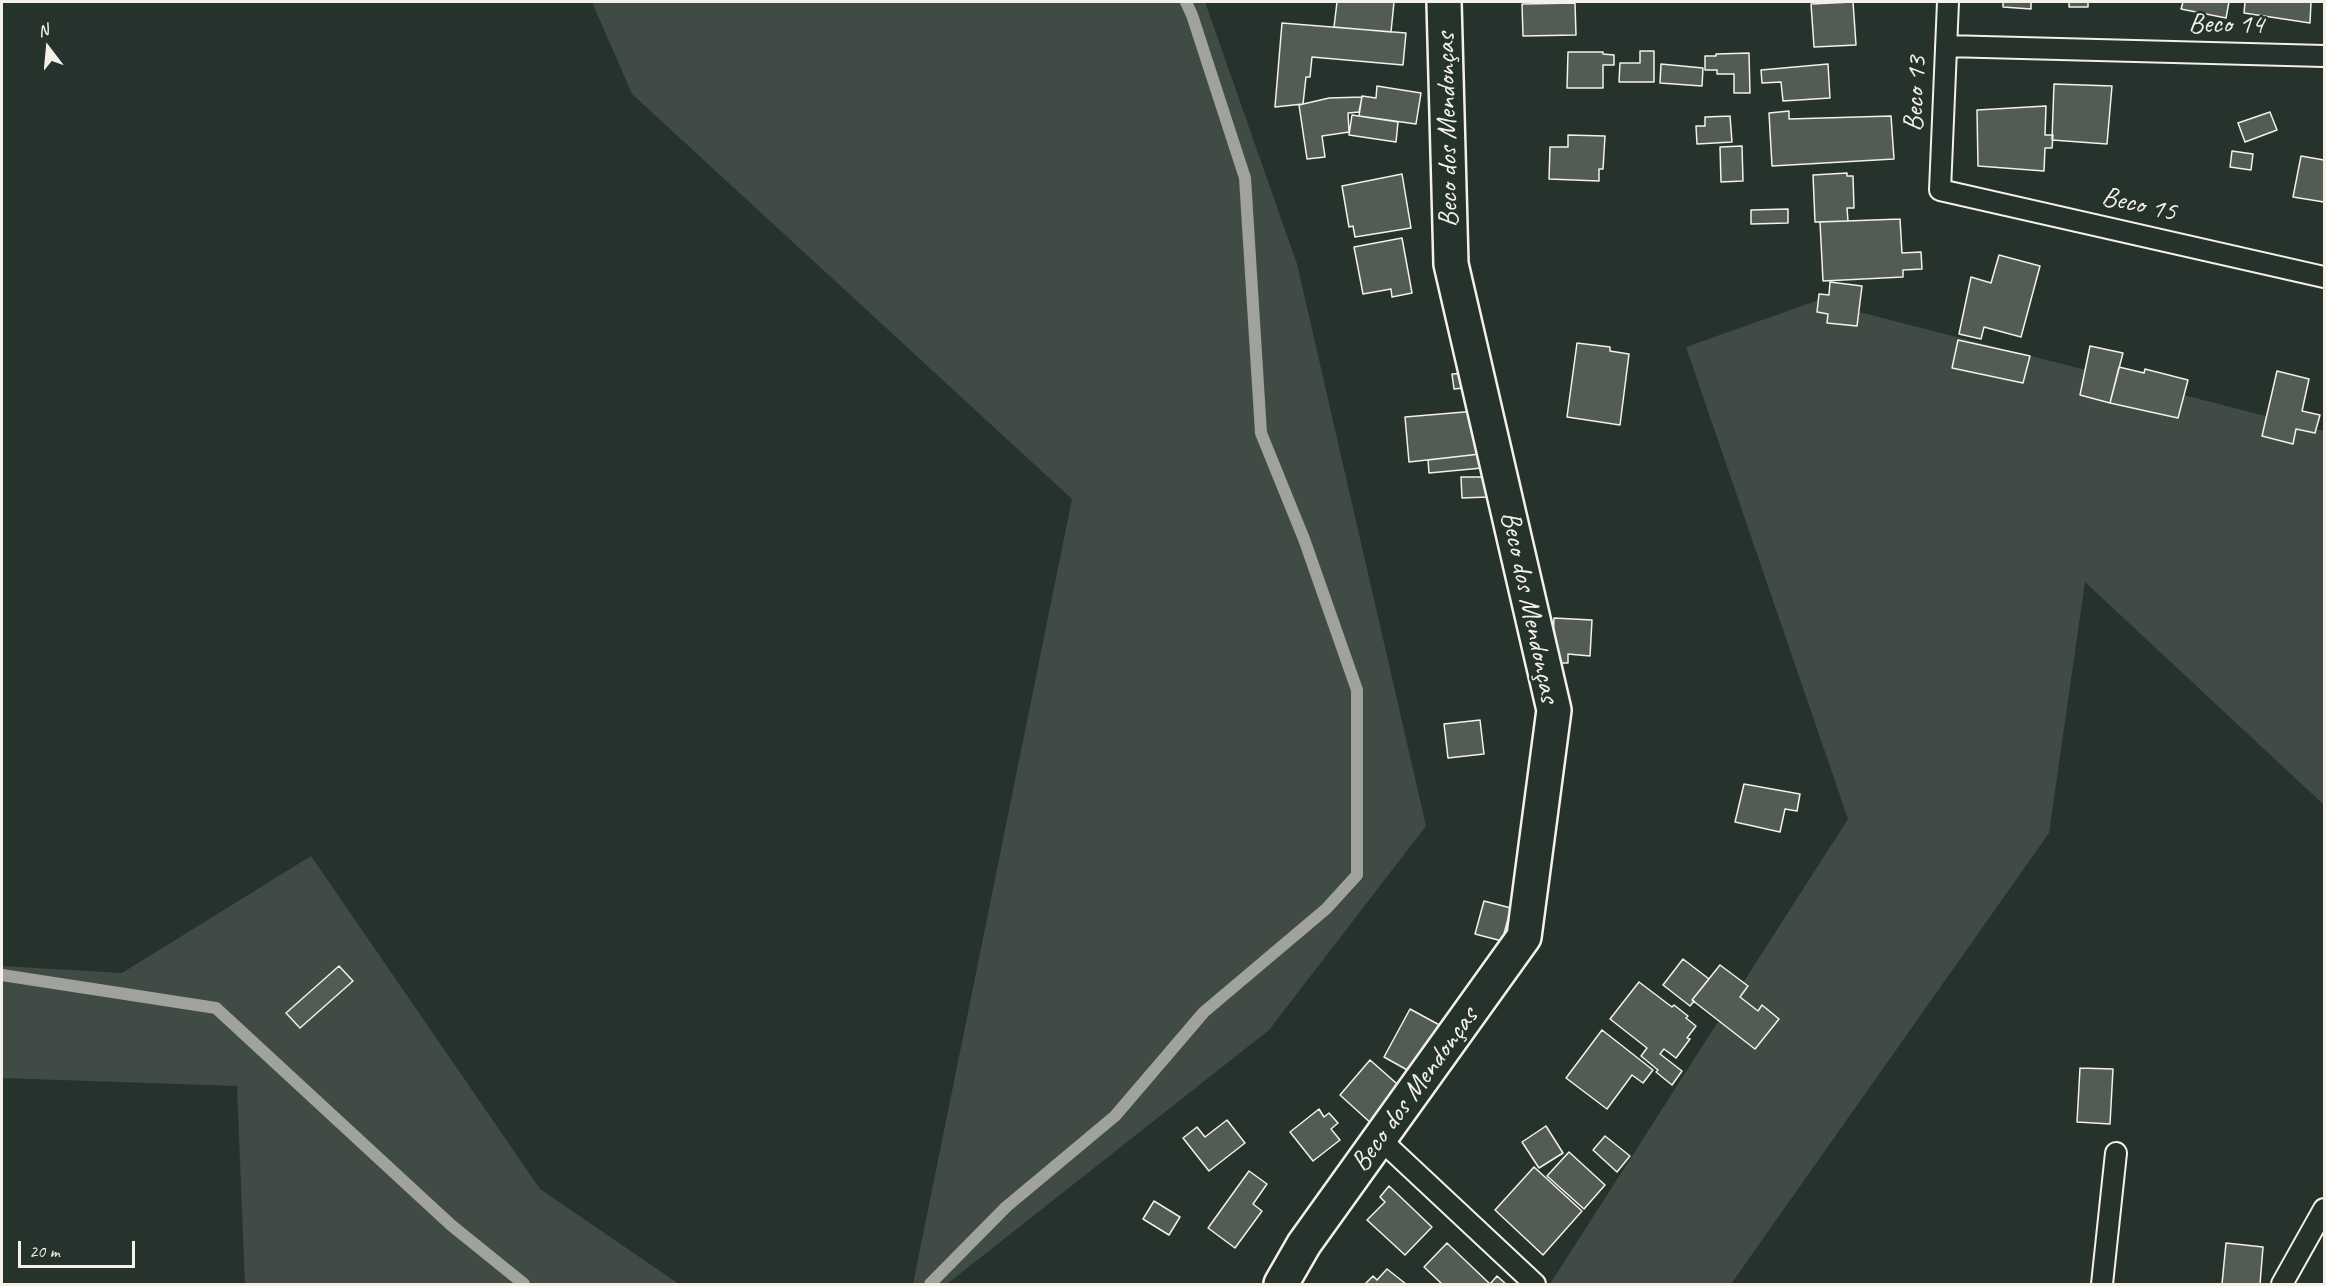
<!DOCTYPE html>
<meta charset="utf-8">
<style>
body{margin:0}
#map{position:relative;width:2326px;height:1286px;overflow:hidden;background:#26332d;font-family:Caveat,sans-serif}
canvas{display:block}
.frame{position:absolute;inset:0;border:3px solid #f4f1e8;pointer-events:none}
.north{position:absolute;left:18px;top:18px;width:60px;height:60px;-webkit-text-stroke:4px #26332d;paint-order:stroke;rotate:344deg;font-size:16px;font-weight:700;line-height:24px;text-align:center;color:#f4f1e8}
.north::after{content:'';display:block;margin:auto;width:21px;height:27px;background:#f4f1e8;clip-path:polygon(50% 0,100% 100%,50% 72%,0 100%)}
.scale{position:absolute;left:18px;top:1241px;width:117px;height:27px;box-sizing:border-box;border:3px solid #f4f1e8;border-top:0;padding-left:8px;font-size:18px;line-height:21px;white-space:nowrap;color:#f4f1e8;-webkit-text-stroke:4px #26332d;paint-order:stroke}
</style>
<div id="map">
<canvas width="2326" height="1286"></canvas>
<div class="frame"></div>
<div class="north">N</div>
<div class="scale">20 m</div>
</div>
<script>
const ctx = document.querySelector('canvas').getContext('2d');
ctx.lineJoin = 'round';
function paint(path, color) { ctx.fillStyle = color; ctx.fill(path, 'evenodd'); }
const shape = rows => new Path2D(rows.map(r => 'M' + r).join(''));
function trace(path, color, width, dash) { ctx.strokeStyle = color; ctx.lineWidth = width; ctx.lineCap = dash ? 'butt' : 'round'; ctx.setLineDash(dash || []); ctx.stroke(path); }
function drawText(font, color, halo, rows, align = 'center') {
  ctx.font = font + ' Caveat,sans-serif'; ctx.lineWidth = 5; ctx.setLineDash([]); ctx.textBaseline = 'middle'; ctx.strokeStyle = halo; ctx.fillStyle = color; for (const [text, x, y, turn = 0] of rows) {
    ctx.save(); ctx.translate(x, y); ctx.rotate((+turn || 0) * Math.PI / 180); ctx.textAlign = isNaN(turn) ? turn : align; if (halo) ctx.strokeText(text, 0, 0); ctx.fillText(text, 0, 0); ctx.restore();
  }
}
paint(shape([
 [592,2,1205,2,1297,264,1426,826,1269,1030,947,1284,913,1284,1072,499,632,94],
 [1816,301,2324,431,2324,805,2085,582,2049,833,1731,1284,1550,1284,1848,819,1686,347],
 [311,856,540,1189,679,1284,245,1284,237,1086,2,1078,2,966,122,973]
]), '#414b45');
trace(shape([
 [2,975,216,1008,451,1225,524,1284],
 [930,1284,1006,1207,1115,1116,1204,1012,1326,909,1357,875,1357,690,1304,539,1261,433,1245,178,1192,15,1186,2]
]), '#9fa39b', 12);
const building = shape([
 [1337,2,1394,2,1391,32,1334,27,1337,2],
 [1853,2,1856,45,1814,47,1811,4,1853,2],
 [2003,2,2031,2,2031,9,2003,7,2003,2],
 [2069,2,2088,2,2088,7,2069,7,2069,2],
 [2183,2,2229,2,2226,18,2181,9,2183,2],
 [2245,2,2311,2,2310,23,2244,13,2245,2],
 [1575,3,1576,35,1523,36,1522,4,1575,3],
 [1282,23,1406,33,1403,65,1312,57,1310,77,1306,77,1303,104,1275,107,1282,23],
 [1640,51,1654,51,1654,82,1619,82,1620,63,1640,63,1640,51],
 [1568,52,1603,52,1603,54,1614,55,1614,65,1603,65,1603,88,1567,88,1568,52],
 [1749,53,1750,93,1734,93,1734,74,1717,74,1717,70,1705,70,1705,56,1716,56,1716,54,1749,53],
 [1661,64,1703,68,1702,86,1660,83,1661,64],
 [1828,64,1830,98,1783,101,1781,82,1762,83,1761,70,1828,64],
 [2054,84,2112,86,2107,144,2052,140,2054,84],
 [1377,86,1421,93,1416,124,1359,116,1362,96,1376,98,1377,86],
 [1362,97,1359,112,1348,113,1349,132,1322,136,1325,157,1307,159,1299,105,1329,98,1362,97],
 [2046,106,2045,135,2053,135,2052,148,2045,148,2044,171,1978,166,1977,110,2046,106],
 [1789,111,1789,119,1891,116,1894,159,1772,166,1769,113,1789,111],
 [2270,112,2277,130,2245,142,2238,123,2270,112],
 [1352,115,1398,122,1396,142,1349,135,1352,115],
 [1730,116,1732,142,1697,144,1696,126,1705,126,1705,117,1730,116],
 [1568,135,1605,136,1603,169,1599,169,1599,181,1549,179,1550,147,1568,147,1568,135],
 [1742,146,1743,181,1721,182,1720,147,1742,146],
 [2232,151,2253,154,2251,170,2230,167,2232,151],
 [2301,156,2324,160,2324,202,2293,197,2301,156],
 [1847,173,1847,176,1853,176,1854,208,1847,208,1848,221,1815,222,1813,175,1847,173],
 [1402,174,1411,228,1355,237,1353,226,1349,227,1342,186,1402,174],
 [1788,209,1788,223,1751,224,1751,210,1788,209],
 [1900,219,1902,253,1921,252,1922,269,1903,270,1903,277,1823,281,1820,222,1900,219],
 [1402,238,1412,293,1392,297,1391,289,1363,294,1354,247,1402,238],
 [1999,255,2040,266,2021,337,1984,327,1981,339,1959,334,1971,277,1991,283,1999,255],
 [1830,282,1862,286,1857,326,1827,323,1828,314,1817,312,1819,294,1829,295,1830,282],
 [1958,340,2030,356,2023,383,1952,368,1958,340],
 [1577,343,1610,347,1610,351,1629,354,1620,425,1567,417,1577,343],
 [2090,346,2123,353,2110,403,2080,395,2090,346],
 [2119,367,2144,373,2145,369,2188,380,2178,418,2110,403,2119,367],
 [2277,371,2309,379,2302,411,2320,415,2315,433,2296,429,2293,444,2262,436,2277,371],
 [1472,373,1473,387,1454,389,1452,374,1472,373],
 [1476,411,1480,454,1409,462,1405,417,1476,411],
 [1480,454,1482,468,1429,473,1428,460,1480,454],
 [1461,477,1488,477,1488,497,1462,498,1461,477],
 [1554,618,1592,620,1590,656,1568,654,1568,663,1552,663,1554,618],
 [1480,720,1484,754,1448,758,1444,724,1480,720],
 [1744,784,1800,794,1797,811,1785,809,1780,832,1735,822,1744,784],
 [1484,901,1511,908,1502,941,1475,934,1484,901],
 [1683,959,1709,979,1692,1000,1694,1001,1690,1006,1663,985,1683,959],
 [1720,965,1748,986,1740,997,1758,1011,1762,1005,1779,1019,1755,1049,1692,1000,1720,965],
 [339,966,353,981,300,1028,286,1013,339,966],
 [1639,982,1672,1007,1674,1005,1688,1016,1686,1018,1696,1026,1687,1038,1690,1039,1676,1058,1664,1049,1660,1054,1682,1071,1672,1085,1656,1072,1658,1070,1641,1056,1647,1048,1610,1019,1639,982],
 [1410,1009,1445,1028,1418,1076,1384,1057,1410,1009],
 [1602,1030,1653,1070,1643,1083,1632,1075,1607,1109,1566,1078,1602,1030],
 [1370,1060,1404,1090,1373,1125,1340,1095,1370,1060],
 [2080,1068,2113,1069,2110,1124,2077,1122,2080,1068],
 [1319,1109,1324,1117,1329,1113,1338,1123,1331,1129,1340,1140,1313,1161,1290,1132,1319,1109],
 [1227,1120,1245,1143,1209,1171,1183,1138,1197,1127,1205,1137,1227,1120],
 [1546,1126,1563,1153,1539,1168,1522,1142,1546,1126],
 [1605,1136,1630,1156,1617,1172,1593,1150,1605,1136],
 [1569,1152,1605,1185,1584,1209,1547,1176,1569,1152],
 [1534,1167,1582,1211,1543,1255,1495,1210,1534,1167],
 [1249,1171,1267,1184,1253,1204,1262,1211,1235,1248,1208,1228,1249,1171],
 [1389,1186,1432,1227,1405,1255,1367,1220,1385,1202,1380,1197,1389,1186],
 [1154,1201,1180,1217,1169,1235,1143,1219,1154,1201],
 [1447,1243,1490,1284,1497,1276,1506,1284,1442,1284,1424,1267,1447,1243],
 [2226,1243,2263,1247,2260,1284,2222,1284,2226,1243],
 [1387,1269,1406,1284,1365,1284,1373,1276,1377,1280,1387,1269]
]);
paint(building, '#525c55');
trace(building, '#f4f1e8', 1.5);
const service = shape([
 [1948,2,1940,190,2324,277],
 [1946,46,2324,56],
 [1380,1139,1535,1284],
 [2102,1284,2116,1153],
 [2282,1284,2324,1209]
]);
const minor = shape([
 [1281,1284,1304,1244,1524,937,1554,710,1451,264,1444,2]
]);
trace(service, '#f4f1e8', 24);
trace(minor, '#f4f1e8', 38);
trace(service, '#26332d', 20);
trace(minor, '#26332d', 33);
drawText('28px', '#f4f1e8', '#26332d', [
 ["Beco 14",2226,25,1],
 ["Beco 13",1916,94,-87],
 ["Beco dos Mendonças",1448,130,-91],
 ["Beco 15",2139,205,13],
 ["Beco dos Mendonças",1529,607,78],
 ["Beco dos Mendonças",1415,1090,-54]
]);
</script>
